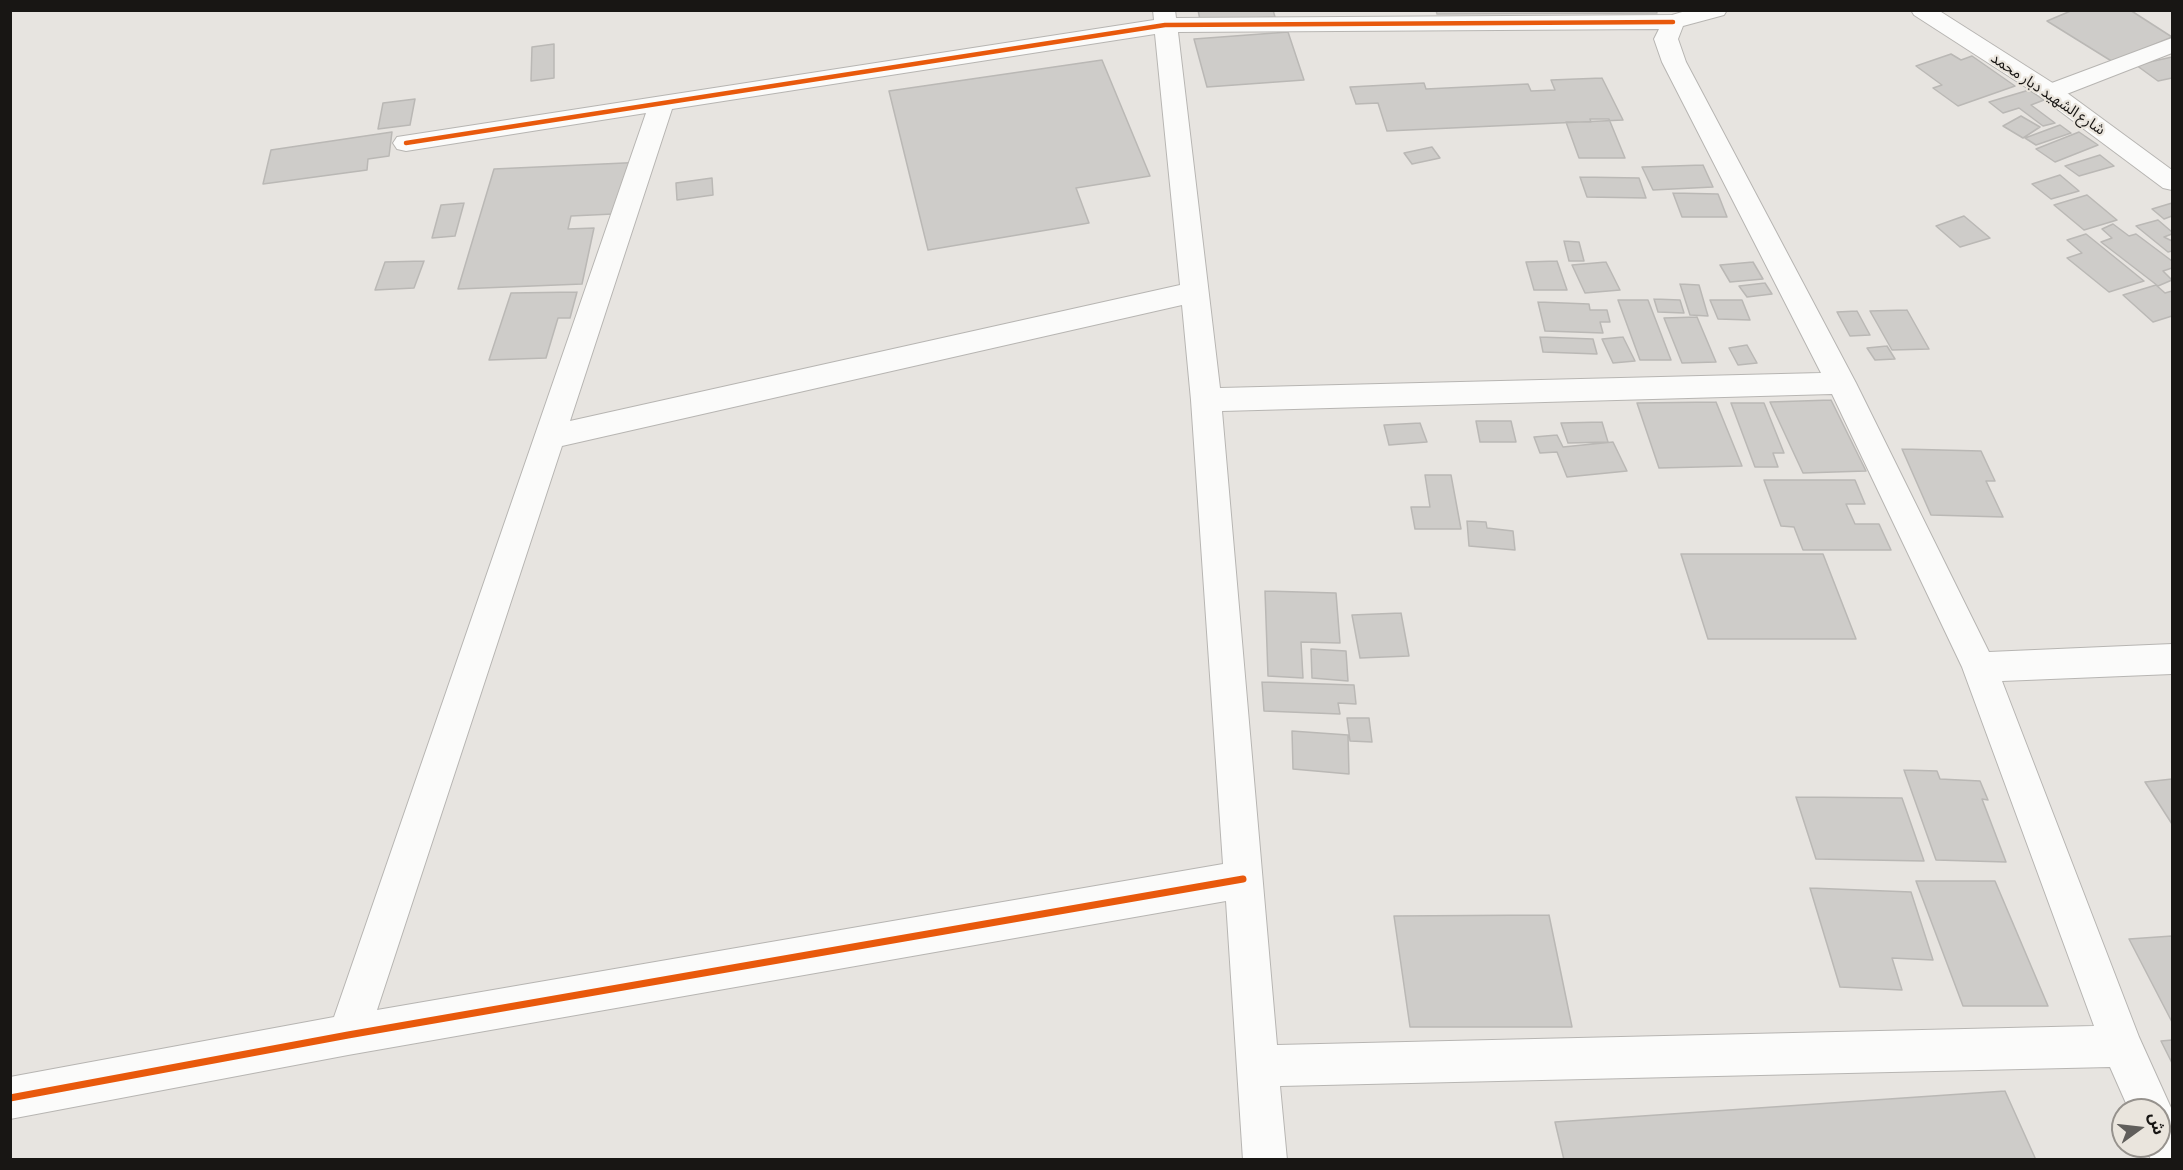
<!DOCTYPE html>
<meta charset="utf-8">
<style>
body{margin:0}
#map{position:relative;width:2183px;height:1170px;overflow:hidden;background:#e7e4e0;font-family:"Crimson Pro","Noto Sans Arabic",serif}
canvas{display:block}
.frame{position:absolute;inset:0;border:12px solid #181614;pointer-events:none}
.north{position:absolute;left:2111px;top:1098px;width:60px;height:60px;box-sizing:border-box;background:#eae5dd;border:2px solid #96928d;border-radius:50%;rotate:75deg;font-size:16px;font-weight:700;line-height:24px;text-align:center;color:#181614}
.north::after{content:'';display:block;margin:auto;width:21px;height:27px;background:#605e5b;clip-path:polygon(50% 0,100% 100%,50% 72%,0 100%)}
</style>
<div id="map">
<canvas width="2183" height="1170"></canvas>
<div class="frame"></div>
<div class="north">ش</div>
</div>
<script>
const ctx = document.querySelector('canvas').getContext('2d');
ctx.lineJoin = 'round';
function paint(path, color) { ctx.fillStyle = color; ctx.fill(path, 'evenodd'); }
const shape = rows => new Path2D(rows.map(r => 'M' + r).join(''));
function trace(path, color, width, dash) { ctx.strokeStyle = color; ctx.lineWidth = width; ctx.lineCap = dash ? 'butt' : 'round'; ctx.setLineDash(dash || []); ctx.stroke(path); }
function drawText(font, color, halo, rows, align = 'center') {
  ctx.font = font + ' "Crimson Pro","Noto Sans Arabic",serif'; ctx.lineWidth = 4.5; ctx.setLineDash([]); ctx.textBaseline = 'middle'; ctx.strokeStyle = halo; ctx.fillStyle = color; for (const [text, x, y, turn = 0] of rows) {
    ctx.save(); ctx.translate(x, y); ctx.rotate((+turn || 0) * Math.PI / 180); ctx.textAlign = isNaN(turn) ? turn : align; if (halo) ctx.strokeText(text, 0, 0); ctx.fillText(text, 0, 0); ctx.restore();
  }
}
const building = shape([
 [1198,10,1273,10,1275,17,1200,20,1198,10],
 [1436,10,1656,10,1657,13,1437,14,1436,10],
 [2073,10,2130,10,2172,37,2113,62,2047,21,2073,10],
 [1288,32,1304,80,1207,87,1194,39,1288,32],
 [554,44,554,78,531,81,532,47,554,44],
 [1951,54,1961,60,1972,56,2015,86,1958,106,1933,88,1942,85,1916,66,1951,54],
 [2172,57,2172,78,2158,81,2136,65,2172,57],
 [1102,60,1150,176,1076,188,1089,223,928,250,889,91,1102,60],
 [1602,78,1623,120,1387,131,1378,103,1356,104,1350,87,1424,83,1426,89,1528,84,1531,91,1555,90,1551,80,1602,78],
 [2029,90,2044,100,2031,105,2055,123,2043,126,2019,108,2003,113,1989,102,2029,90],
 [415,99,410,125,378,129,383,103,415,99],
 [2021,116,2040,127,2023,138,2003,126,2021,116],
 [1590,119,1609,119,1625,158,1579,158,1566,122,1591,122,1590,119],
 [2060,125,2071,133,2036,145,2025,138,2060,125],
 [392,132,389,156,368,159,367,170,263,184,271,150,392,132],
 [2079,132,2098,145,2055,162,2036,149,2079,132],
 [1432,147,1440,158,1412,164,1404,153,1432,147],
 [2100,155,2114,166,2079,176,2065,166,2100,155],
 [646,162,634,213,571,216,568,229,594,228,582,284,458,289,494,169,646,162],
 [1703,165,1713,187,1653,190,1642,167,1703,165],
 [2060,175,2079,191,2051,199,2032,184,2060,175],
 [1580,177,1639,178,1646,198,1587,197,1580,177],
 [712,178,713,195,677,200,676,183,712,178],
 [1673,193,1718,194,1727,217,1682,217,1673,193],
 [2087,195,2117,220,2084,230,2054,205,2087,195],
 [464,203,455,236,432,238,441,205,464,203],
 [2172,203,2172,216,2164,219,2152,209,2172,203],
 [1964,216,1990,238,1960,247,1936,226,1964,216],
 [2158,220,2172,232,2172,234,2164,237,2172,241,2172,251,2168,252,2136,226,2158,220],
 [2113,224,2129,236,2136,234,2172,261,2172,268,2163,271,2172,280,2158,286,2101,242,2112,238,2102,229,2113,224],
 [2086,234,2144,281,2109,292,2067,258,2082,253,2067,240,2086,234],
 [1564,241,1579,242,1584,261,1569,261,1564,241],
 [424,261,414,288,375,290,385,262,424,261],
 [1557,261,1567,290,1534,290,1526,262,1557,261],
 [1606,262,1620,290,1585,293,1572,265,1606,262],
 [1753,262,1763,279,1730,282,1720,265,1753,262],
 [1765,283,1772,294,1747,297,1739,286,1765,283],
 [1680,284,1699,285,1708,316,1690,315,1680,284],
 [2156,285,2165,293,2172,291,2172,316,2153,322,2123,295,2156,285],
 [577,292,570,318,558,318,546,358,489,360,511,293,577,292],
 [1654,299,1680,300,1684,313,1658,312,1654,299],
 [1618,300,1648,300,1671,360,1640,360,1618,300],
 [1710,300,1742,300,1750,320,1718,319,1710,300],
 [1538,302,1589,304,1590,310,1607,310,1610,322,1600,322,1603,333,1545,331,1538,302],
 [1907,310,1929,349,1892,350,1870,311,1907,310],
 [1857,311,1870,335,1850,336,1837,312,1857,311],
 [1697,317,1716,362,1682,363,1664,318,1697,317],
 [1540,337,1593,339,1597,354,1543,352,1540,337],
 [1623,337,1635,361,1613,363,1602,339,1623,337],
 [1747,345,1757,363,1738,365,1729,348,1747,345],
 [1887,346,1895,359,1875,360,1867,348,1887,346],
 [1831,400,1866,471,1803,473,1770,402,1831,400],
 [1716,402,1742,466,1659,468,1637,403,1716,402],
 [1731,403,1764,403,1784,453,1773,453,1778,467,1755,467,1731,403],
 [1476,421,1511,421,1516,442,1480,442,1476,421],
 [1602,422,1608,442,1568,443,1561,423,1602,422],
 [1420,423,1427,442,1389,445,1384,425,1420,423],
 [1557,435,1563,447,1613,442,1627,471,1567,477,1557,452,1540,453,1534,437,1557,435],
 [1902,449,1981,451,1995,481,1986,481,2003,517,1931,515,1902,449],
 [1425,475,1451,475,1461,529,1415,529,1411,507,1430,507,1425,475],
 [1764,480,1855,480,1865,504,1846,504,1855,524,1879,524,1891,550,1803,550,1794,527,1781,526,1764,480],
 [1467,521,1486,522,1487,528,1513,531,1515,550,1469,546,1467,521],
 [1681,554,1823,554,1856,639,1708,639,1681,554],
 [1265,591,1336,593,1340,643,1301,642,1303,678,1268,676,1265,591],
 [1401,613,1409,656,1360,658,1352,615,1401,613],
 [1311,649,1346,651,1348,681,1312,678,1311,649],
 [1262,682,1354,685,1356,704,1338,703,1340,714,1264,711,1262,682],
 [1347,718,1369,718,1372,742,1350,741,1347,718],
 [1292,731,1348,735,1349,774,1293,769,1292,731],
 [1904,770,1937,771,1940,779,1980,781,1988,800,1982,799,2006,862,1936,860,1904,770],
 [2172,779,2172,824,2145,782,2172,779],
 [1796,797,1902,798,1924,861,1816,859,1796,797],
 [1916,881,1995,881,2048,1006,1963,1006,1916,881],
 [1810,888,1911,892,1933,960,1892,958,1902,990,1840,987,1810,888],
 [1549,915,1572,1027,1410,1027,1394,916,1549,915],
 [2172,936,2172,1022,2129,939,2172,936],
 [2172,1040,2172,1063,2161,1041,2172,1040],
 [2005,1091,2036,1160,1564,1160,1555,1122,2005,1091]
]);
paint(building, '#ceccc9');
trace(building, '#bab8b5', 1.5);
const minor = shape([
 [1153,10,1175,10,1176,18,1672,15,1689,10,1727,10,1724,15,1683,26,1678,39,1686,62,1856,383,1989,652,2172,644,2172,674,2002,681,2139,1037,2172,1110,2172,1160,2151,1160,2145,1146,2159,1146,2159,1110,2129,1110,2110,1067,1280,1086,1287,1160,1243,1160,1226,901,348,1055,10,1119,10,1077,334,1017,646,113,406,151,397,149,393,143,397,137,1154,20,1153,10],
 [1659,29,1654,39,1662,62,1821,373,1220,388,1178,32,1659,29],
 [1155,34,1180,285,570,421,672,109,1155,34],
 [1182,305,1191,400,1223,864,377,1010,562,446,1182,305],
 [1832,394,1962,667,2094,1026,1277,1045,1222,411,1832,394],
 [2172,38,2172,53,2059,97,2050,99,2041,97,2038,92,2041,87,2172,38]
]);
const tertiary = shape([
 [1911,10,1938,10,2059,87,2172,170,2172,190,2163,188,2041,97,1914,15,1911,10]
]);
trace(minor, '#b7b5b2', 2);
trace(tertiary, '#b7b5b2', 2);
paint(minor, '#fbfbfa');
paint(tertiary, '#fbfbfa');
trace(shape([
 [406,143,1165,25,1673,22]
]), '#e8590c', 4.5);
trace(shape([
 [10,1098,348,1035,1243,879]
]), '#e8590c', 7);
drawText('15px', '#181614', '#eae5dd', [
 ["شارع الشهيد دبار محمد",2048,94,34]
]);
</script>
